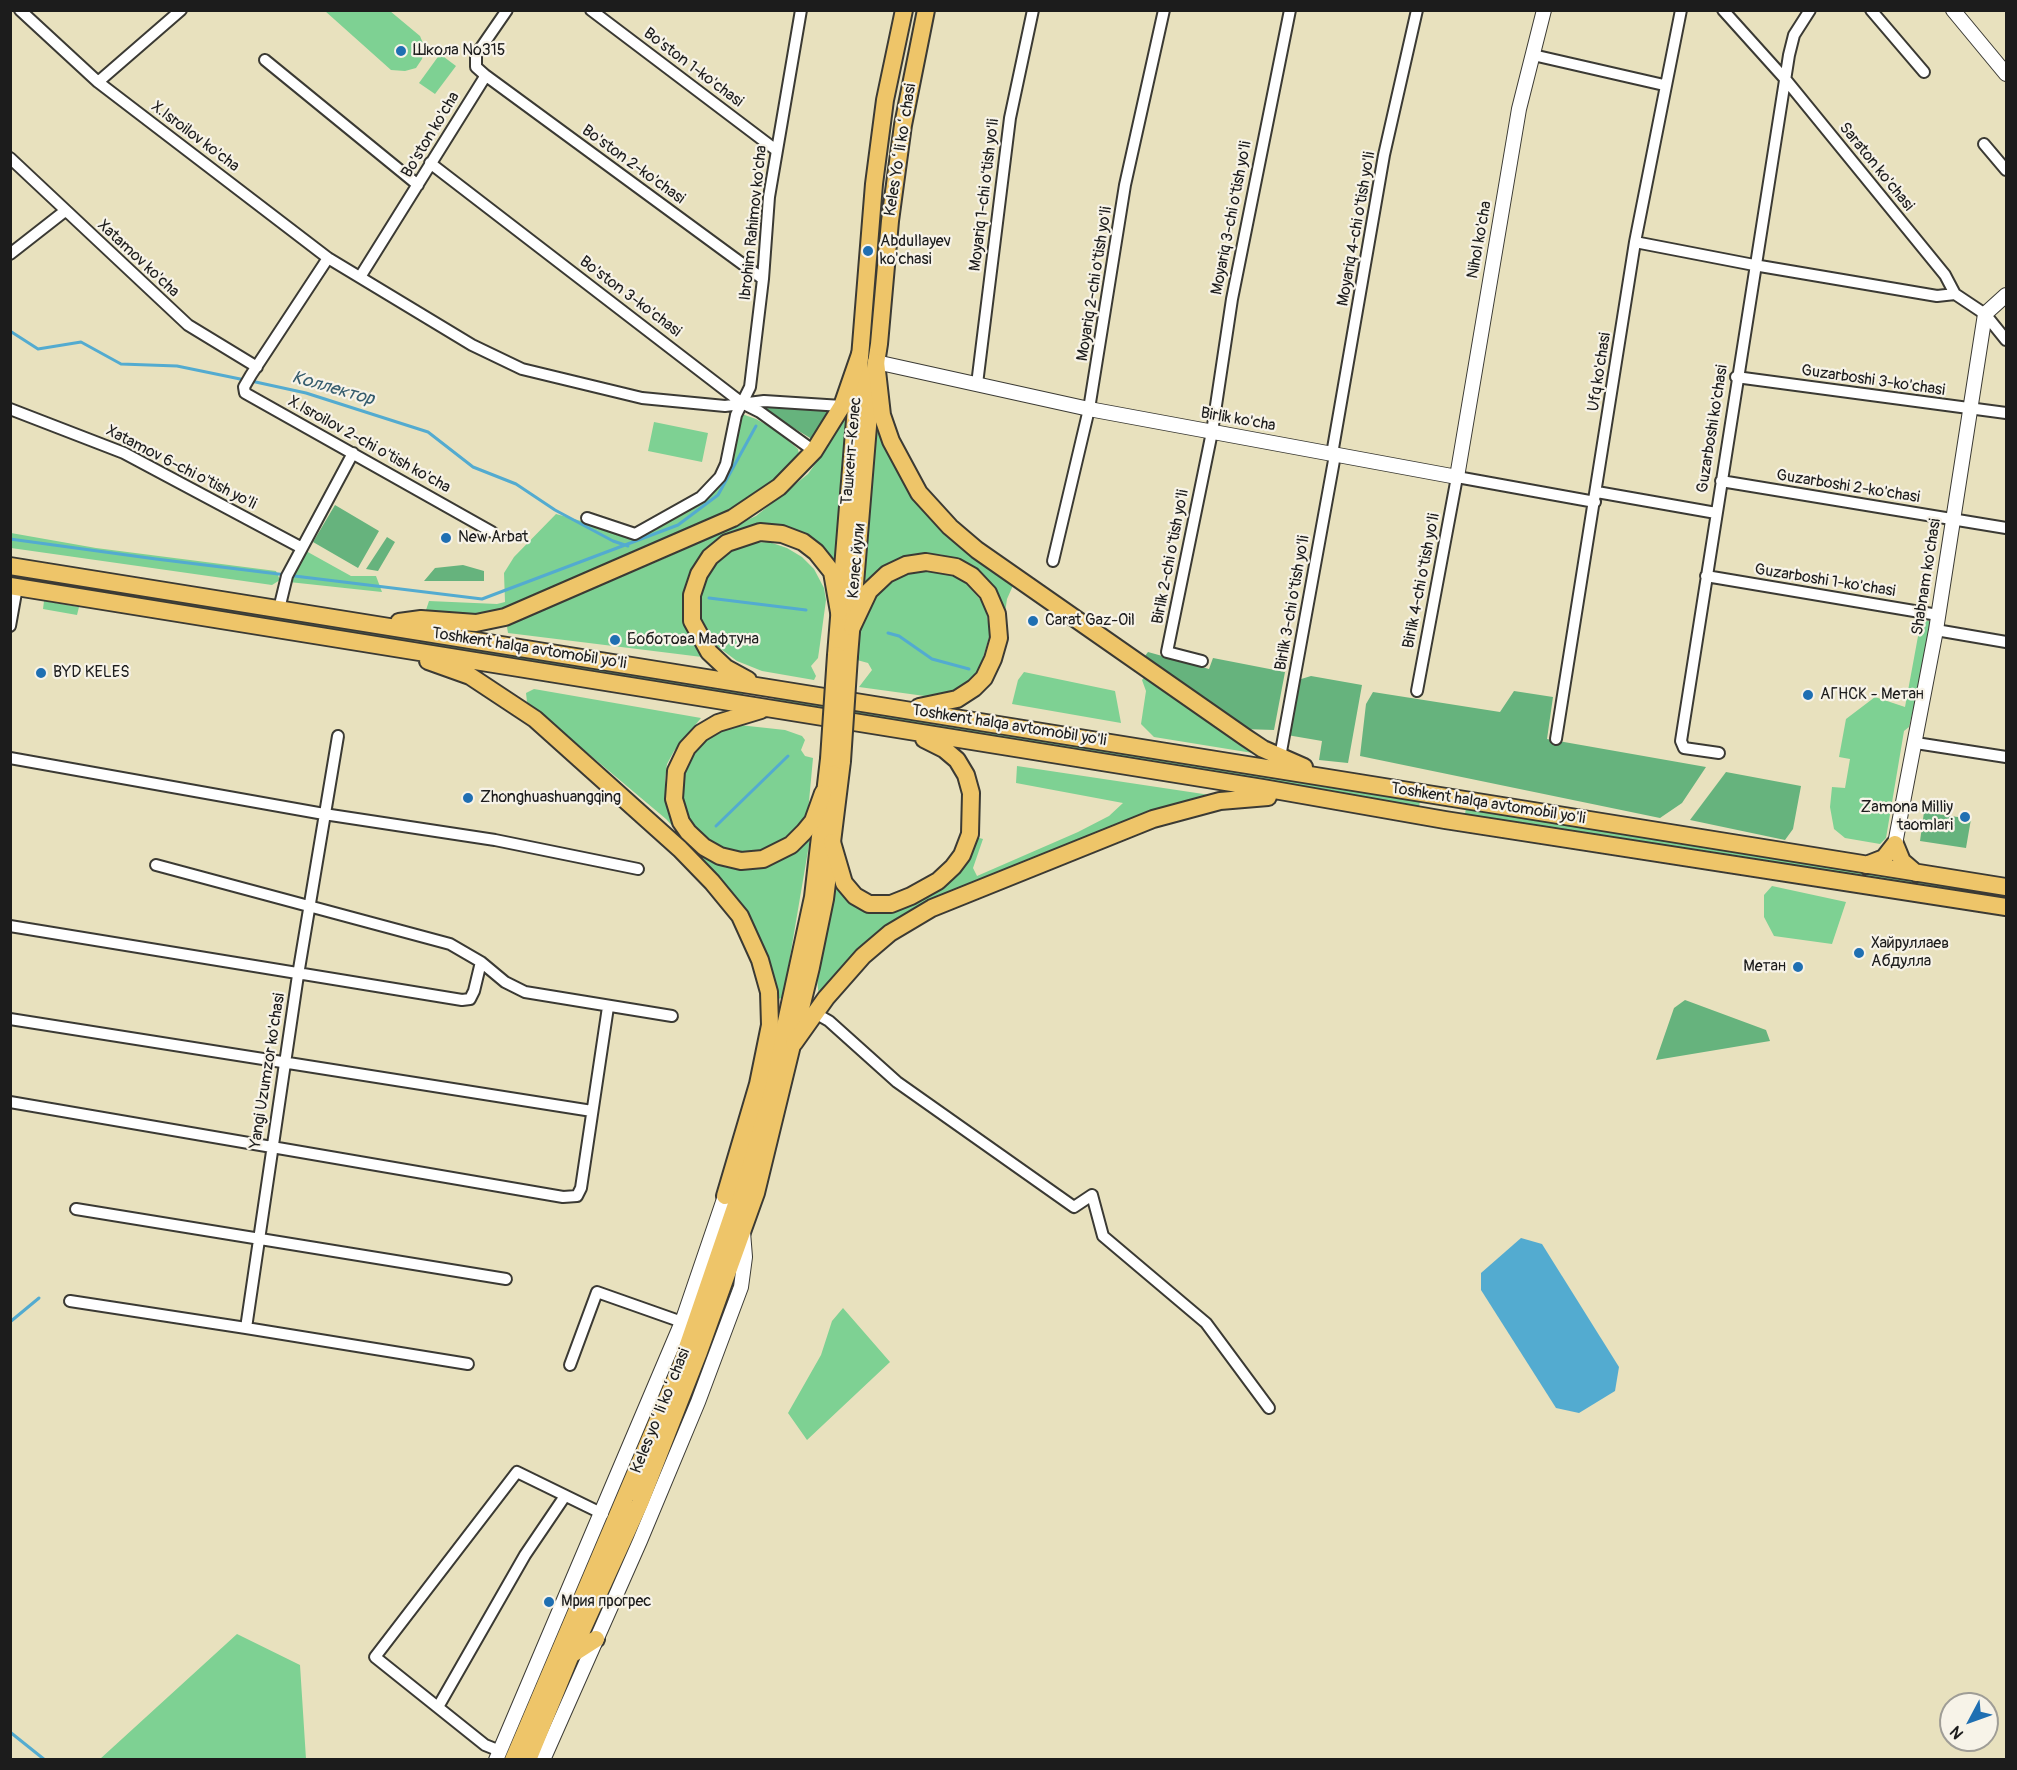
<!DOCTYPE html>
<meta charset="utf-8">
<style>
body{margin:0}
#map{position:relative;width:2017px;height:1770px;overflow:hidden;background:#e8e1be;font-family:Pangolin,sans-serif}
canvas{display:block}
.frame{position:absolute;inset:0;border:12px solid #1c1c1c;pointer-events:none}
.north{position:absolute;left:1939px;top:1692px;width:60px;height:60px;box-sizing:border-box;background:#f7f3e8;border:2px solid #9f9d96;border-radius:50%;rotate:229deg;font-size:16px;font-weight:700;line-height:24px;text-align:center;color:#1c1c1c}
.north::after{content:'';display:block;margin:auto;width:21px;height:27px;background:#1f6fb2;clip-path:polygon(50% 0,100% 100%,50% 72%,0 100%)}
</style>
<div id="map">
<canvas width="2017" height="1770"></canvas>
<div class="frame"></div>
<div class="north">N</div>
</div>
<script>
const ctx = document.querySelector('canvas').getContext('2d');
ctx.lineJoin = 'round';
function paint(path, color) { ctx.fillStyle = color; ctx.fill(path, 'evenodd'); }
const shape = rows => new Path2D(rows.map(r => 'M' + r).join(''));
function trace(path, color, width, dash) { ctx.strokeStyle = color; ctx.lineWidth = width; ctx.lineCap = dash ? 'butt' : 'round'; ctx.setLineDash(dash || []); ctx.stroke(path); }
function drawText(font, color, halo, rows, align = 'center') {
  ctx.font = font + ' Pangolin,sans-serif'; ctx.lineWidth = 4.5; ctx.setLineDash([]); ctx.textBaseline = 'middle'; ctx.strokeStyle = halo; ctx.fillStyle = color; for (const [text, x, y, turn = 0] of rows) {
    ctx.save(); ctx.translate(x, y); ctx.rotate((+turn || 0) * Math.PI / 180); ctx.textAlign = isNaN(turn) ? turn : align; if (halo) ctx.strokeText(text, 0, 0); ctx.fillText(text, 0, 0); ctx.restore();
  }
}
paint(shape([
 [325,11,390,11,420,36,425,48,422,59,416,68,405,71,391,70],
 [440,54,456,66,435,94,419,83],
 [849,401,836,567,811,538,797,530,767,524,737,532,685,593,686,628,702,657,508,633,507,627,512,622,663,559,756,516,808,474,826,449],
 [742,414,756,419,777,431,798,449,800,460,748,504,505,611,447,615,425,613,429,601,497,604,505,602,504,573,514,557,556,514,635,536,708,498,726,476],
 [877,414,893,459,1015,581,1007,599,1005,613,994,590,977,570,960,560,943,555,926,553,904,558,862,588],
 [654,422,708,433,702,462,648,451],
 [11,533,96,548,276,571,280,580,272,585,11,548],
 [769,542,787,548,802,557,814,569,824,588,826,600,820,644,818,658,811,666,816,676,814,680,762,671,737,661,710,641,700,623,696,604,705,575,724,553,750,543],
 [306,551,351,576,376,576,382,592,289,582],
 [919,567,949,571,962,579,985,605,990,634,979,671,966,688,932,697,859,687,872,670,868,663,857,660,857,636,862,616,883,585],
 [10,573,415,638,414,644,11,578],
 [44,601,79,607,77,615,43,609],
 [1921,620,1930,621,1916,698,1909,727,1904,731,1886,838,1880,844,1845,838,1834,829,1830,807,1832,787,1845,788,1850,759,1839,757,1846,719,1875,697,1905,707],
 [419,639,744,691,743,697,418,645],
 [1024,672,1115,691,1121,723,1012,704,1018,680],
 [1147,674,1265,755,1154,737,1141,724,1146,691,1142,680],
 [534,689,701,718,674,751,667,764,665,780,666,800,686,836,763,866,786,857,811,833,783,998,776,999,765,955,755,929,718,875,666,819,527,702,526,693],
 [774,697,1420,801,1419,807,774,703],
 [730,724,785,730,802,736,805,740,801,750,805,756,813,758,808,812,781,848,750,857,719,850,687,821,680,801,686,759,699,742],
 [1017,766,1210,795,956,890,916,908,880,932,819,998,817,979,836,876,840,887,902,906,976,837,983,839,973,868,977,876,1078,832,1109,816,1123,803,1016,783],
 [1466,808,2006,895,2006,901,1465,814],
 [1772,886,1846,902,1832,944,1774,936,1764,917,1764,895],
 [843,1308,890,1362,807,1440,788,1413,821,1355,832,1321],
 [237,1634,300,1665,306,1759,100,1759]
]), '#7ed193');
paint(shape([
 [761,405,825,411,828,413,815,441,761,408],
 [335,505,379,531,358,568,313,542],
 [387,537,395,542,378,571,366,569],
 [463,565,484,571,484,581,424,581,435,568],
 [1148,652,1209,669,1213,658,1285,672,1274,730,1242,729,1145,656],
 [1311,676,1362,685,1348,763,1319,760,1322,741,1287,735,1298,680],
 [1514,691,1553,697,1547,739,1706,767,1682,803,1660,818,1360,756,1366,704,1373,692,1500,712],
 [1726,772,1801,786,1793,829,1785,840,1690,820],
 [1924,812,1971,819,1966,848,1920,841],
 [1685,1000,1766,1030,1770,1041,1656,1060,1674,1008]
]), '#66b37d');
paint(shape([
 [1521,1238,1542,1244,1619,1367,1615,1391,1579,1413,1556,1408,1481,1290,1481,1273]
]), '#53abd0');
trace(shape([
 [10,331,38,349,81,342,121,364,177,366,245,380],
 [251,381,306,393,428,432,473,467,516,484,555,510,613,541,628,546],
 [10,539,156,559,482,599,678,525,718,495,756,426],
 [709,598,806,610],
 [888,633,899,636,932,659,969,669],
 [716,826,788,756],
 [10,1322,39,1298],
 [10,1732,45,1760]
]), '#53abd0', 3);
const minor = shape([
 [20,10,98,82,328,258,472,345,522,369,642,398,725,406,764,401,842,406],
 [591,10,776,150],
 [1723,10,1786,80,1945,275,1955,294,1985,314,2006,340],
 [1871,10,1924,72],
 [1533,55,1664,85],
 [265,60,418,185],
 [485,75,763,279],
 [98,82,181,10],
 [1984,144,2006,170],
 [10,158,188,325,257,367],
 [430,163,742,403,760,412,814,451],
 [1635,242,1754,265,1937,296,1955,294],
 [10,254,65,211],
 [328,258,251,375,244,387,245,393,492,532],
 [360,277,483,80,485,75,476,67,476,55,507,10],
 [1736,377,2006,413],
 [977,384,1010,118,1033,10],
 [10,409,124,453,302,548],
 [1332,454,1384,155,1417,10],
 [1721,481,2006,528],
 [1597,492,1716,513],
 [587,518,635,534,701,497,720,477,726,464,736,415,750,387,763,279,769,197,801,10],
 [1053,561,1089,409,1125,185,1164,10],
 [1706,576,1938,615],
 [279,609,287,576,353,453],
 [10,626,17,587],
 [1936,630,2006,642],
 [1202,661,1167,652,1212,432,1232,299,1290,10],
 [1417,691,1457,477,1595,502],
 [338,736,298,975,246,1328,468,1364],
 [1556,739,1635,242,1681,10],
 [1916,743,2006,757],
 [1719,753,1684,748,1681,741,1789,55,1794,35,1810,10],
 [1280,757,1335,455],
 [10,758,324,814,495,840,638,869],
 [156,865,450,944,481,962,505,982,525,992,672,1016],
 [10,926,462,1000,470,999,474,991,481,962],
 [815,1013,829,1021,897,1082,1074,1207,1092,1195,1103,1236,1206,1323,1269,1408],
 [10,1019,592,1111],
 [10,1102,563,1197,577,1196,581,1188,608,1007],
 [76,1209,506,1279],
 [70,1301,246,1328],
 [570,1365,597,1292,682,1322],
 [438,1707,525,1555,565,1496],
 [500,1751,485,1745,375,1657,517,1472,603,1514]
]);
const tertiary = shape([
 [1953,10,2006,74],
 [876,362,1089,409,1457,477,1519,109,1544,10],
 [1895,844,1936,630,1985,314,2006,295],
 [496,1760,682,1322,725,1196],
 [543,1760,640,1541,698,1402,741,1287,745,1257,743,1232]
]);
const primary = shape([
 [836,655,874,184,885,100,904,10],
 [849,656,870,402,879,344,890,221,903,125,926,10],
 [571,1655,596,1639],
 [513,1760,680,1368,746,1175,781,1045,813,897,829,759],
 [528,1760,571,1655,640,1503,699,1352,756,1193,811,967,825,899,842,761]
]);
const trunk = shape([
 [876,362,882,415,891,441,919,493,950,527,977,550,1245,737,1263,749,1304,767],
 [10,566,2006,887],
 [10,586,1263,788,1445,820,2006,907],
 [399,622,421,619,476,623,505,617,733,518,779,487,814,451,842,406,860,354],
 [852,627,869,591,887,574,906,565,926,562,956,567,972,576,988,593,997,614,999,638,993,659,984,678,974,688,957,699,919,707],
 [428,661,470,676,535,719,680,849,712,882,740,916,760,960,769,992,770,1025,758,1084,725,1196],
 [748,680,726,668,709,652,692,621,692,595,699,574,710,557,727,543,760,532,782,534,803,542,816,552,832,572,839,612],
 [761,710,718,723,701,733,687,748,676,771,674,799,681,822,688,832,704,847,720,856,741,861,763,859,791,845,804,832,813,821,823,793],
 [832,842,844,883,855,896,869,904,891,904,911,896,938,881,953,867,962,855,970,834,971,793,966,775,957,760,944,749,924,739],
 [1866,865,1884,858,1895,844,1902,861,1916,873],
 [794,1043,826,998,863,956,890,933,932,908,1153,819,1220,801,1268,797]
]);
trace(minor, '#3b3a34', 14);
trace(tertiary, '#3b3a34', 16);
trace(primary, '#3b3a34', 20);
trace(trunk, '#3b3a34', 20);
trace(minor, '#fff', 10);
trace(tertiary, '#fff', 14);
trace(primary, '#eec569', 16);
trace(trunk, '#eec569', 16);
const primaryBridge = shape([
 [829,759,836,655],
 [842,761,849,656]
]);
trace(primaryBridge, '#3b3a34', 20, []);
trace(primaryBridge, '#eec569', 16);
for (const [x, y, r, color] of [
 [401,51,6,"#1f6fb2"],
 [868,251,6,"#1f6fb2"],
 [446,538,6,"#1f6fb2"],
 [1033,621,6,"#1f6fb2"],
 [615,640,6,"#1f6fb2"],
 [41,673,6,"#1f6fb2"],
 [1808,695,6,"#1f6fb2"],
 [468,798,6,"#1f6fb2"],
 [1965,817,6,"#1f6fb2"],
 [1859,953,6,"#1f6fb2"],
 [1798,967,6,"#1f6fb2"],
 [549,1602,6,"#1f6fb2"]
]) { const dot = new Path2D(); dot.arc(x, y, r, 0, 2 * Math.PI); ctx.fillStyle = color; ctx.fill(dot); trace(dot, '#f7f3e8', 2); }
drawText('16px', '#1c1c1c', '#f7f3e8', [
 ["Школа №315",413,51],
 ["Abdullayev",880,242],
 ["ko'chasi",880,260],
 ["New Arbat",458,538],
 ["Carat Gaz-Oil",1045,621],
 ["Боботова Мафтуна",627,640],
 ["BYD KELES",53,673],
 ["АГНСК - Метан",1820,695],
 ["Zhonghuashuangqing",480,798],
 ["Zamona Milliy",1953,808,"right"],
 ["taomlari",1953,826,"right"],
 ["Хайруллаев",1871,944],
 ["Абдулла",1871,962],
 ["Метан",1786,967,"right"],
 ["Мрия прогрес",561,1602]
], 'left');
drawText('16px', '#1c1c1c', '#f7f3e8', [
 ["Bo'ston 1-ko'chasi",693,68,37],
 ["Bo'ston ko'cha",431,135,-59],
 ["X.Isroilov ko'cha",195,137,37],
 ["Keles Yoʻli koʻchasi",901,150,-81],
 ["Bo'ston 2-ko'chasi",633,165,36],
 ["Saraton ko'chasi",1876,167,51],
 ["Moyariq 1-chi o'tish yo'li",985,195,-83],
 ["Moyariq 3-chi o'tish yo'li",1232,218,-79],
 ["Ibrohim Rahimov ko'cha",754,223,-84],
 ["Moyariq 4-chi o'tish yo'li",1357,229,-80],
 ["Nihol ko'cha",1480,240,-80],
 ["Xatamov ko'cha",138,259,43],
 ["Moyariq 2-chi o'tish yo'li",1095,284,-81],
 ["Bo'ston 3-ko'chasi",630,297,37],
 ["Ufq ko'chasi",1600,372,-81],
 ["Guzarboshi 3-ko'chasi",1873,381,8],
 ["Birlik ko'cha",1238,420,10],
 ["Guzarboshi ko'chasi",1713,429,-81],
 ["X.Isroilov 2-chi o'tish ko'cha",369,445,29],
 ["Ташкент-Келес",852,451,-85],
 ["Xatamov 6-chi o'tish yo'li",181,468,27],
 ["Guzarboshi 2-ko'chasi",1848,487,9],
 ["Birlik 2-chi o'tish yo'li",1171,557,-79],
 ["Келес йули",857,561,-85],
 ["Shabnam ko'chasi",1927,577,-81],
 ["Birlik 4-chi o'tish yo'li",1422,581,-79],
 ["Guzarboshi 1-ko'chasi",1825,581,9],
 ["Birlik 3-chi o'tish yo'li",1293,603,-80],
 ["Toshkent halqa avtomobil yo'li",529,649,9],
 ["Toshkent halqa avtomobil yo'li",1009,726,9],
 ["Toshkent halqa avtomobil yo'li",1488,804,9],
 ["Yangi Uzumzor ko'chasi",268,1071,-81],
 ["Keles yoʻli koʻchasi",661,1411,-68]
]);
drawText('italic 18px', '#355c6d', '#f7f3e8', [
 ["Коллектор",333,389,16]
]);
</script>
